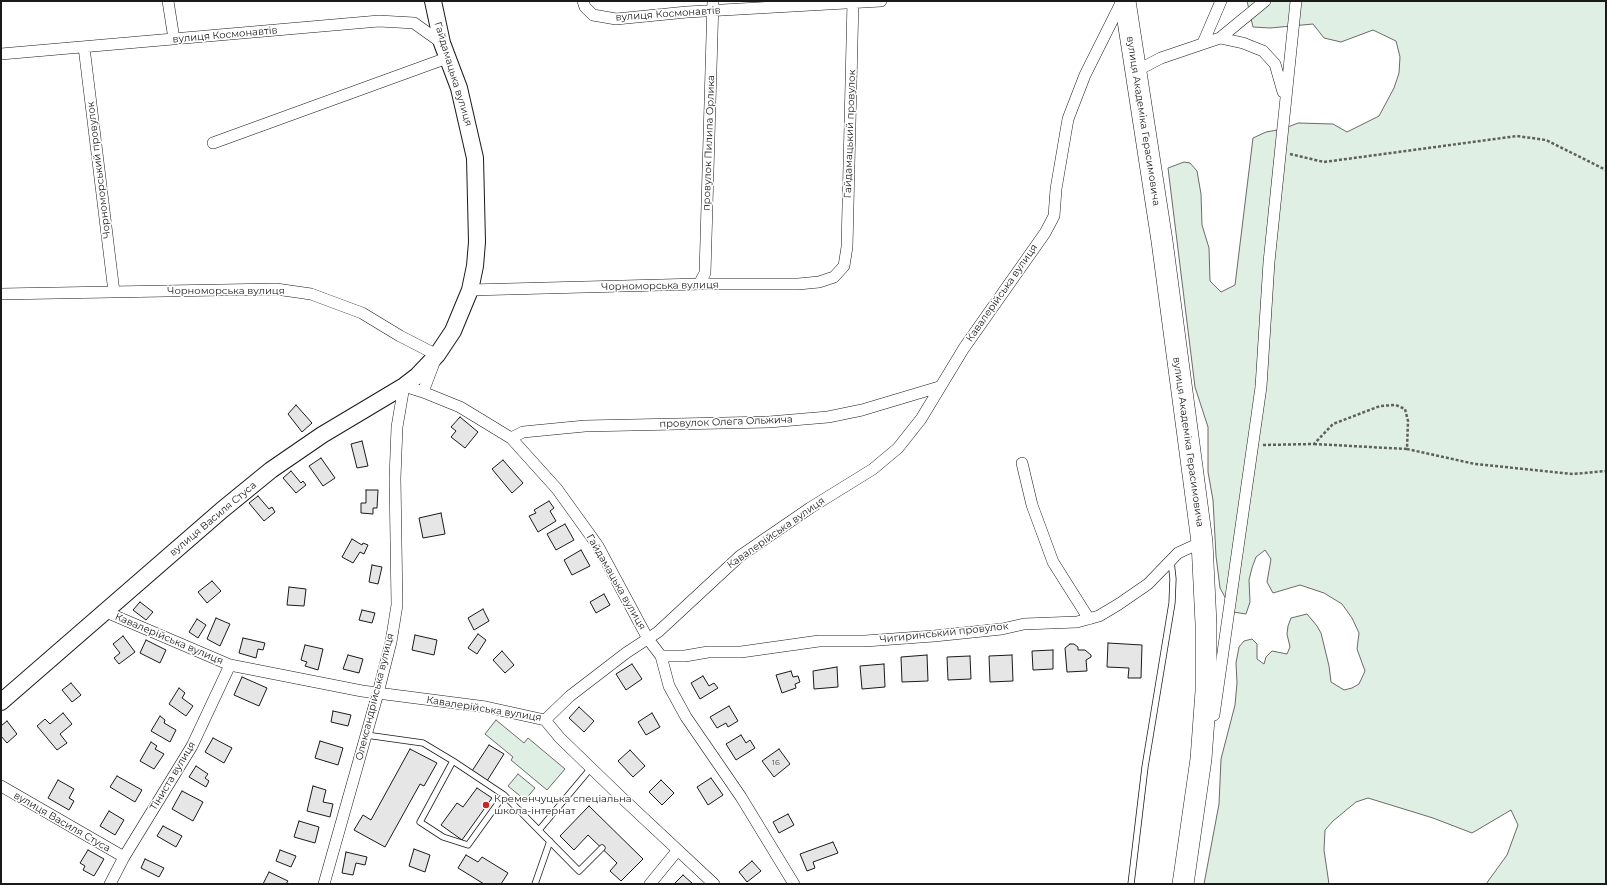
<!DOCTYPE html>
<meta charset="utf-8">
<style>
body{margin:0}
#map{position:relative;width:1607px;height:885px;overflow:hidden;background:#fff;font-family:Montserrat,sans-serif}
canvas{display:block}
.frame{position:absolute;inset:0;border:2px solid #1a1a1a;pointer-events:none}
</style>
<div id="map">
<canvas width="1607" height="885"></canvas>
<div class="frame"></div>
</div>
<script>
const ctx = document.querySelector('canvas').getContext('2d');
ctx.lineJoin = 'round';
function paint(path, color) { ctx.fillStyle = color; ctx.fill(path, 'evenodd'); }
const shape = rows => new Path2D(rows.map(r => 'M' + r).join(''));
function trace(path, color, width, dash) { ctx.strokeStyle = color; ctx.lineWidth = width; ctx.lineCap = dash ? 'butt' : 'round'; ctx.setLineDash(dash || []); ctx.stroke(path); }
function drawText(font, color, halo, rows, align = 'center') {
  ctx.font = font + ' Montserrat,sans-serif'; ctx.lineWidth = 3; ctx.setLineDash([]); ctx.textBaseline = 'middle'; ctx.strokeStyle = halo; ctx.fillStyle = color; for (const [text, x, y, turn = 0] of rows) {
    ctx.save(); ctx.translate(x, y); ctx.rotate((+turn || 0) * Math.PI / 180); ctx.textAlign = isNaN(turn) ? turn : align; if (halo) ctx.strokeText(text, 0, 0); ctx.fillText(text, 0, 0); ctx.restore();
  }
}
const green = shape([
 [1247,1,1606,1,1606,884,1486,884,1507,855,1518,825,1511,810,1472,833,1433,818,1368,798,1356,802,1333,821,1325,830,1324,850,1329,884,1204,884,1219,804,1221,759,1235,705,1237,683,1236,663,1239,647,1244,641,1252,639,1257,644,1257,659,1264,664,1266,657,1272,651,1287,654,1290,647,1287,634,1288,626,1291,618,1307,614,1317,626,1321,633,1329,666,1331,682,1344,690,1352,688,1359,684,1365,671,1357,649,1359,633,1352,618,1342,604,1324,593,1300,585,1273,593,1267,582,1271,559,1265,550,1256,557,1252,568,1249,580,1250,602,1246,614,1233,612,1220,588,1216,556,1213,500,1208,472,1208,427,1195,387,1168,168,1184,162,1190,163,1197,171,1201,194,1202,225,1209,248,1210,281,1221,292,1235,285,1253,138,1266,132,1283,129,1298,123,1333,124,1347,132,1379,116,1394,88,1399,73,1400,57,1396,41,1373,30,1341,42,1324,38,1313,24,1270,28,1253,27,1247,1],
 [496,720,524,743,528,738,565,769,547,790,511,760,513,757,485,734,496,720],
 [518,774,535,788,525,800,508,786,518,774]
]);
paint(green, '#e0efe3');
trace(green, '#6a6a6a', 1);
const building = shape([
 [296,405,312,423,302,432,288,414,296,405],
 [460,417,478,432,465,448,451,437,456,431,451,427,460,417],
 [362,441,368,466,357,468,351,444,362,441],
 [321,458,335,478,323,486,309,466,321,458],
 [503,460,523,483,512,493,492,469,503,460],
 [291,471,301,483,303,481,306,485,296,493,283,478,291,471],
 [366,490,378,490,377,508,373,508,373,514,361,513,361,503,366,503,366,490],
 [258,496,269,509,272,507,275,512,264,521,249,503,258,496],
 [549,501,554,508,550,511,556,521,538,532,529,516,536,513,534,510,549,501],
 [441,513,445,534,423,538,419,518,441,513],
 [565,524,574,540,556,550,547,534,565,524],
 [352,539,362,545,363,543,368,545,364,554,360,552,353,563,342,557,352,539],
 [581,550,590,566,572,575,564,560,581,550],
 [372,565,382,567,378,584,369,582,372,565],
 [212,581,221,591,207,603,198,592,212,581],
 [289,587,306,589,304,606,287,605,289,587],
 [604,594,610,605,596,613,590,602,604,594],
 [140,602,153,612,146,620,133,610,140,602],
 [483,609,489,621,474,630,468,618,483,609],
 [362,610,375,613,372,623,359,620,362,610],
 [216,618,230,624,220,646,207,639,216,618],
 [197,619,206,625,198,638,189,632,197,619],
 [478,634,486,640,477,654,468,648,478,634],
 [415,635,437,640,434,655,412,650,415,635],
 [123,636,135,652,119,664,114,658,120,653,113,644,123,636],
 [243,638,265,643,263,650,258,649,256,658,239,653,243,638],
 [146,640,166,650,160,663,140,653,146,640],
 [1108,643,1142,645,1141,678,1128,678,1129,668,1107,667,1108,643],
 [1070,644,1074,644,1078,647,1078,650,1085,650,1091,655,1091,657,1086,660,1087,671,1067,672,1065,648,1070,644],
 [305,645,323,649,318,670,305,666,307,662,301,660,305,645],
 [1053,650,1053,669,1033,670,1032,651,1053,650],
 [502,651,514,665,505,673,493,660,502,651],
 [348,655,363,659,359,673,343,669,348,655],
 [927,655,928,681,902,682,901,657,927,655],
 [1012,655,1013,681,990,682,989,656,1012,655],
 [970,656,971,679,948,680,947,657,970,656],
 [632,664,642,679,626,690,616,674,632,664],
 [884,664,885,687,862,689,860,666,884,664],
 [837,667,838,687,814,689,813,671,837,667],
 [791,671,793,677,798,676,800,682,795,684,796,688,782,693,776,675,791,671],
 [703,676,709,686,714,683,718,688,700,699,691,683,703,676],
 [242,677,267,688,259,706,234,695,242,677],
 [71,683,81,695,72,702,62,690,71,683],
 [179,688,185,693,182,698,193,706,186,716,169,704,179,688],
 [729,706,738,721,728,727,726,723,717,728,710,717,729,706],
 [579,707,594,721,584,732,569,718,579,707],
 [333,711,351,715,348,726,331,722,333,711],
 [63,713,72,724,60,734,67,743,57,750,37,726,45,719,50,724,63,713],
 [652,713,660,727,646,735,638,722,652,713],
 [160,716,165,720,164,723,176,730,170,742,151,731,160,716],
 [7,721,17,734,7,743,1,736,1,726,7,721],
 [741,735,746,743,750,740,755,748,736,760,726,744,741,735],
 [213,738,232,748,224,763,205,752,213,738],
 [320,741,343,748,338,765,315,758,320,741],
 [151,742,157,746,155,749,164,754,154,769,140,761,151,742],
 [489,745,504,754,487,781,472,771,489,745],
 [410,749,437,763,424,786,420,784,385,847,354,830,363,815,371,820,410,749],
 [779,749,790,764,774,777,762,761,779,749],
 [630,750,645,766,633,777,618,761,630,750],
 [196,766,208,774,205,778,209,781,206,787,189,777,196,766],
 [117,776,142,790,135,802,110,787,117,776],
 [711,778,723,795,708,805,697,787,711,778],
 [58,780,74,789,69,798,74,801,69,810,48,798,58,780],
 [661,780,674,793,662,805,649,792,661,780],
 [313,786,326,790,323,802,333,804,330,817,307,811,313,786],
 [477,788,492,798,462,840,441,825,457,803,463,807,477,788],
 [182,791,203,802,193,821,172,809,182,791],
 [589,806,643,859,621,881,610,871,617,863,588,835,574,850,560,836,589,806],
 [109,811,124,820,115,835,100,826,109,811],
 [788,814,794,825,779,833,773,822,788,814],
 [299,821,319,827,315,843,294,837,299,821],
 [163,826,182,836,176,847,157,836,163,826],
 [833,842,838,853,813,862,815,868,807,871,800,854,833,842],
 [414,849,430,855,425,872,409,866,414,849],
 [88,850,104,859,94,876,83,870,85,866,80,863,88,850],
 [280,850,296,856,291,867,276,861,280,850],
 [346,852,367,857,365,865,356,863,353,875,342,873,346,852],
 [466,855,478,862,482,857,508,873,501,884,484,884,458,868,466,855],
 [145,859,164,868,159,877,141,868,145,859],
 [752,861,761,871,747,882,739,872,752,861],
 [269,872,288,881,286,884,263,884,269,872],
 [683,875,693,884,674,884,683,875]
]);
paint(building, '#e6e6e6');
trace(building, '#1a1a1a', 1);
const lane = shape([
 [366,735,423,743,453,761,420,822,443,837,468,845,504,795,453,761],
 [504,795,579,871,602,848],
 [539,830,591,768],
 [535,884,550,841],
 [1131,884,1145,767,1172,603,1173,579,1171,561]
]);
const street = shape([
 [168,1,174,39],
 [583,1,585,7,593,15,616,19,687,12,881,1],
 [1220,38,1265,1],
 [1203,43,1221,1],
 [84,47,114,292],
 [1,54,379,21,414,23,442,43],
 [1136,71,1161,58,1220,38,1243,43,1263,51,1275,64,1283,92],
 [213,143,447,58],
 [699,284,705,273,713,1],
 [470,290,699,284,798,284,819,282,834,277,844,266,847,247,853,1],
 [1,294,276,289,311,294,362,313,400,336,437,355,423,392,460,407,511,438,557,489,598,546,648,639,661,656,669,686,686,717,741,797,794,884],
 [511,438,523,432,585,426,769,422,828,417,862,410,939,387],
 [1022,463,1032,505,1053,562,1089,619],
 [106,612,230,665,362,691,486,707,545,720,570,696,626,653,658,632,740,556,810,508,873,469,898,448,921,419,964,348,1045,233,1054,216,1056,189,1068,119,1085,75,1122,1],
 [661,656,685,656,708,652,741,652,819,641,865,641,934,636,1002,629,1024,624,1077,622,1099,616,1119,604,1148,584,1178,553,1202,542],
 [1214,715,1261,387,1269,262,1296,1],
 [545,720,560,738,621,797,714,884],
 [1,786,124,857],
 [110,884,124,857,192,746,230,665],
 [324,884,378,693,391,642,397,605,395,478,397,427,404,386,423,392],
 [650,884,677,851]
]);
const secondary = shape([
 [1,702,222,510,271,470,322,435,404,386,417,376,437,355,453,331,470,290,475,266,477,242,475,158,459,88,442,43,433,1]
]);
const highway = shape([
 [1125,1,1162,241,1202,542,1206,624,1206,691,1201,759,1183,884]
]);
trace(lane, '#1a1a1a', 7);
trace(street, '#1a1a1a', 12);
trace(secondary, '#1a1a1a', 18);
trace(highway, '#1a1a1a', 22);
trace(shape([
 [1290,154,1324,162,1517,136,1546,140,1606,170],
 [1314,444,1407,449],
 [1263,445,1314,444,1333,424,1380,406,1396,405,1405,409,1408,421,1407,449,1475,464,1573,474,1606,471]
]), '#5f5f5f', 2.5, [3, 2]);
trace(lane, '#fff', 5.5);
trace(street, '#fff', 11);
trace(secondary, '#fff', 16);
trace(highway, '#fff', 21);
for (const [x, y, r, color] of [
 [486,805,4,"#c62828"]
]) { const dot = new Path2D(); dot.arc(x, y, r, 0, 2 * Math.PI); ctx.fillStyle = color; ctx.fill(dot); trace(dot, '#fff', 1.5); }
drawText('8px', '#4d4d4d', null, [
 ["16",776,763]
]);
drawText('10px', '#1a1a1a', '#fff', [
 ["вулиця Космонавтів",668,14,-4],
 ["вулиця Космонавтів",225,35,-5],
 ["Гайдамацька вулиця",453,74,73],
 ["вулиця Академіка Герасимовича",1143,121,81],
 ["Гайдамацький провулок",850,134,-88],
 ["провулок Пилипа Орлика",709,143,-88],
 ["Чорноморський провулок",99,170,-97],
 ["Чорноморська вулиця",660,286,-1],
 ["Чорноморська вулиця",226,291],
 ["Кавалерійська вулиця",1002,293,-55],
 ["провулок Олега Ольжича",726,422,-2],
 ["вулиця Академіка Герасимовича",1188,442,82],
 ["вулиця Василя Стуса",213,519,-40],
 ["Кавалерійська вулиця",776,533,-35],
 ["Гайдамацька вулиця",616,582,60],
 ["Чигиринський провулок",944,633,-6],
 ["Кавалерійська вулиця",169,639,23],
 ["Олександрійська вулиця",375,697,-76],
 ["Кавалерійська вулиця",484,709,9],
 ["Тіниста вулиця",173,776,-59],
 ["вулиця Василя Стуса",62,822,30]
]);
drawText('10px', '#1a1a1a', '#fff', [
 ["Кременчуцька спеціальна",494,799],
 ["школа-інтернат",494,811]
], 'left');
</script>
